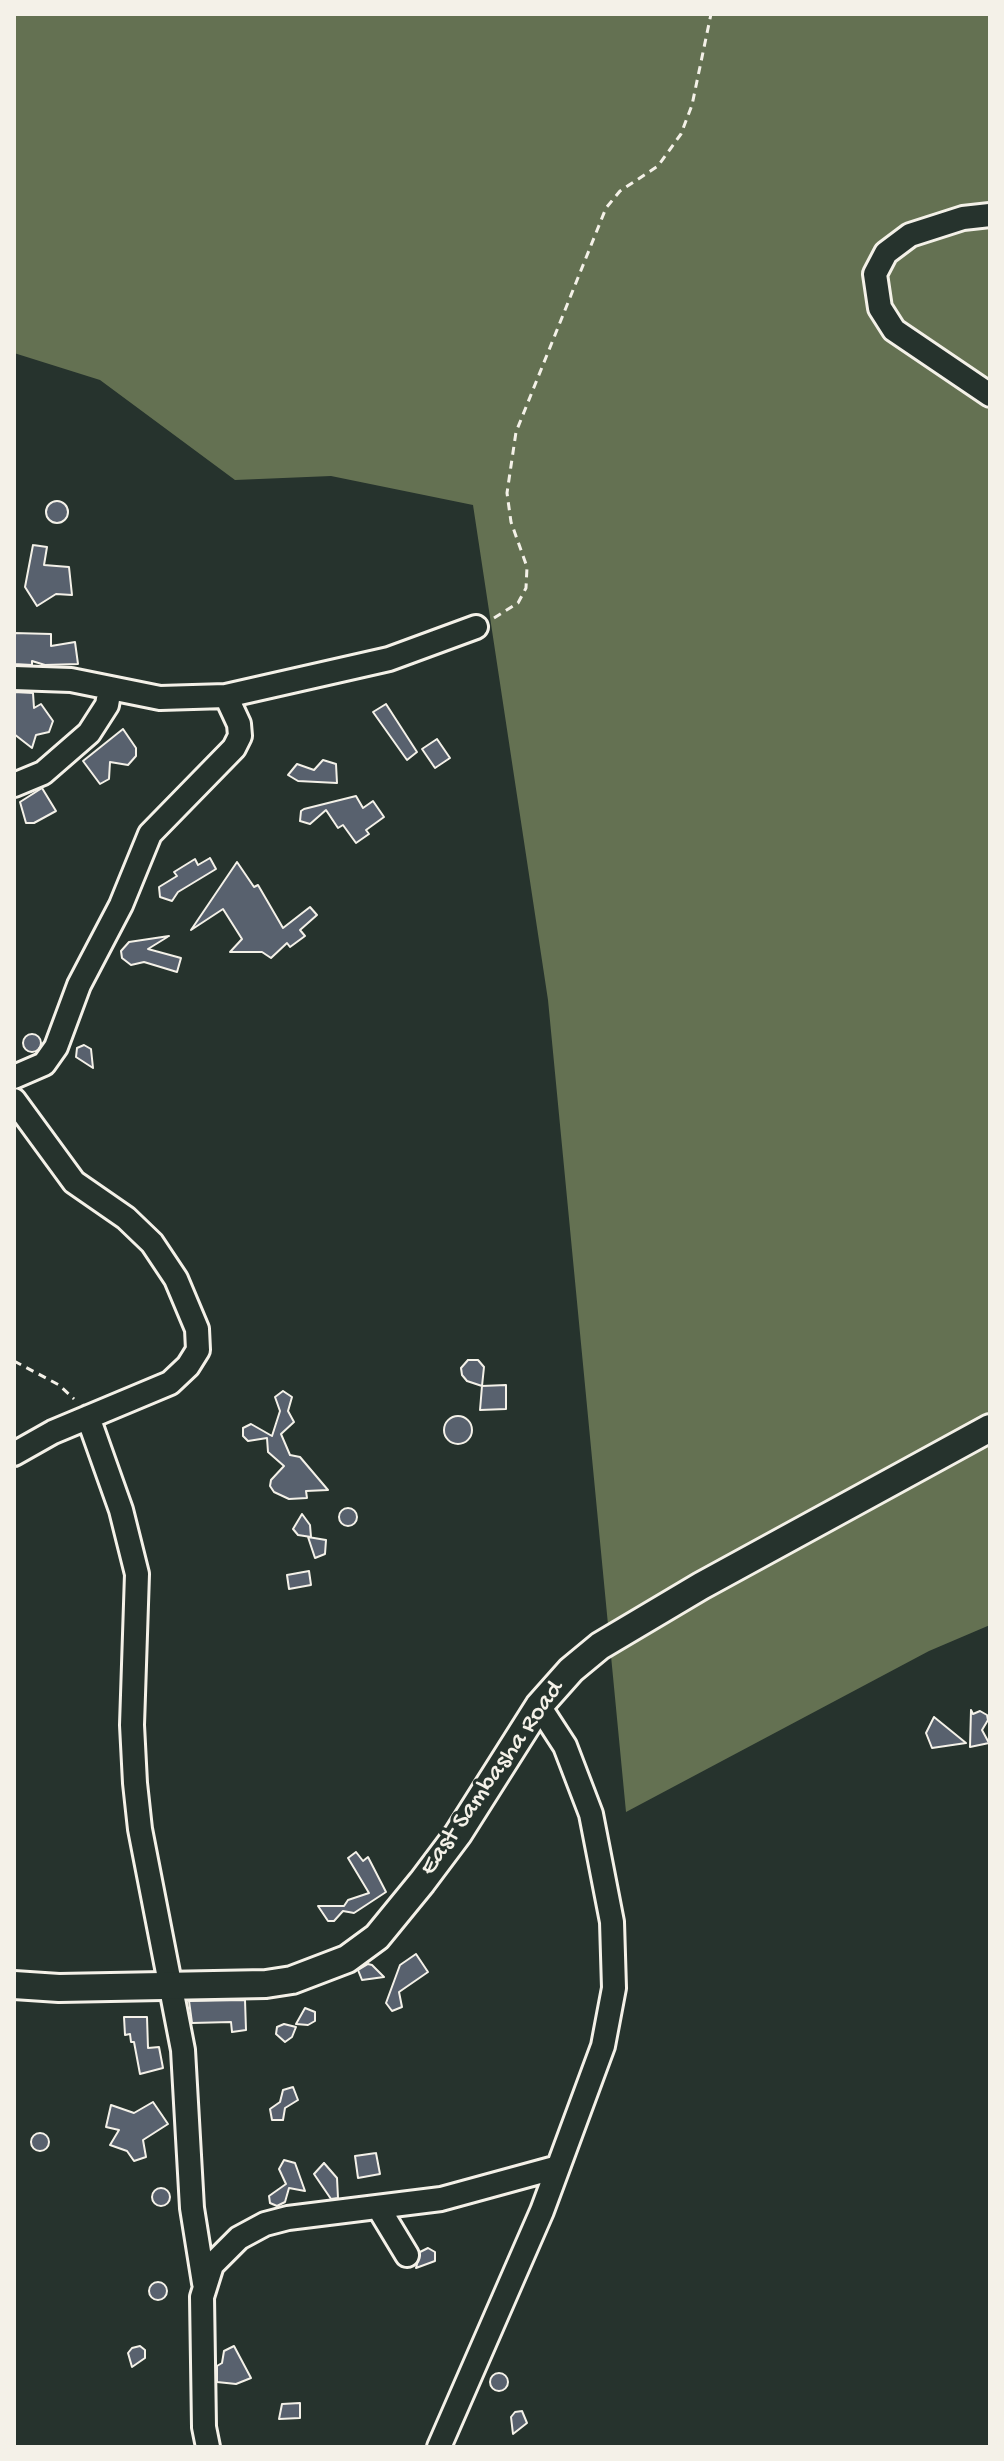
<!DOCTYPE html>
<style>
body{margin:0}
#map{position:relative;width:1004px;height:2461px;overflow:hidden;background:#26332d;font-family:"Gochi Hand",sans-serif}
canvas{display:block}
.frame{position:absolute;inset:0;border:16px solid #f4f1e8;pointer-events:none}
</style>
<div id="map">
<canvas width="1004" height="2461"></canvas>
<div class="frame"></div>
</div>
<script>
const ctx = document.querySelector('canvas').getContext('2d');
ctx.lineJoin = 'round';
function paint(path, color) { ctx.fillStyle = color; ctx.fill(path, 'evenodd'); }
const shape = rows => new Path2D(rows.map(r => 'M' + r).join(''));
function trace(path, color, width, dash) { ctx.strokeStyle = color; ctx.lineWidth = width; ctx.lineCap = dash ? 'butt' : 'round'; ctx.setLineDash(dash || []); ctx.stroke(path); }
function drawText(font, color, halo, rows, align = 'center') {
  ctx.font = font + ' "Gochi Hand",sans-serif'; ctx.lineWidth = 6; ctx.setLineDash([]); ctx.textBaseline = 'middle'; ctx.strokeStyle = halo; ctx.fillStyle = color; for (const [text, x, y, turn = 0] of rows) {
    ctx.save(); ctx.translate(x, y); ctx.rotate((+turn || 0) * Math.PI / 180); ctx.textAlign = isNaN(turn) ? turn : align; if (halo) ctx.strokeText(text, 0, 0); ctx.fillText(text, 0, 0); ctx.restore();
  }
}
paint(shape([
 [14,14,990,14,990,1625,929,1651,626,1812,548,1000,473,505,331,476,235,480,100,380,14,353]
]), '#647152');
const building = shape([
 '46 512a11 11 0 1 1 22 0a11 11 0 1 1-22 0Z',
 [33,545,47,547,44,565,69,567,72,595,56,594,37,606,25,587,33,545],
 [14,633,51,634,51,646,75,642,78,664,45,665,32,661,32,665,14,664,14,633],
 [14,692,33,693,34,708,41,704,53,721,49,732,36,735,32,748,14,734,14,692],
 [386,704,417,752,407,760,373,712,386,704],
 [123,729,136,748,136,756,128,765,110,762,109,779,100,784,83,761,123,729],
 [437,739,450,758,435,768,422,749,437,739],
 [323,760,336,764,337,783,298,781,288,775,297,764,314,770,323,760],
 [42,788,56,811,34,823,26,823,20,802,42,788],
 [356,796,363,808,373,801,384,817,366,830,369,834,356,843,343,825,338,828,326,810,310,824,300,821,301,811,304,809,356,796],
 [210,858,216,869,178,892,172,901,160,897,159,887,177,876,174,872,195,859,198,865,210,858],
 [237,862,254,887,258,885,283,928,310,907,317,915,300,930,305,936,290,947,287,943,271,958,262,952,230,952,242,939,223,909,191,930,237,862],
 [169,936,148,949,181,958,177,972,144,962,131,965,122,958,121,951,129,942,169,936],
 '23 1043a9 9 0 1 1 18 0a9 9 0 1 1-18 0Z',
 [84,1045,91,1049,93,1068,76,1057,77,1048,84,1045],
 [468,1360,478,1360,484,1367,482,1386,506,1385,506,1409,480,1410,482,1386,467,1381,462,1375,461,1368,468,1360],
 [283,1391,292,1397,288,1411,294,1422,281,1434,290,1455,300,1457,328,1490,306,1491,307,1498,289,1499,274,1492,270,1486,271,1480,284,1466,268,1452,267,1438,248,1441,243,1436,243,1428,251,1424,272,1436,280,1411,275,1397,283,1391],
 '444 1430a14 14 0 1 1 28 0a14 14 0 1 1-28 0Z',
 '339 1517a9 9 0 1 1 18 0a9 9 0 1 1-18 0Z',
 [302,1514,310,1525,311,1537,298,1535,293,1529,302,1514],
 [308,1537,326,1540,325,1554,315,1558,308,1537],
 [309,1571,311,1585,289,1589,287,1575,309,1571],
 [971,1710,973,1714,980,1711,987,1715,988,1720,982,1730,989,1743,970,1747,971,1710],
 [934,1717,966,1743,932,1748,926,1733,934,1717],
 [356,1852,363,1861,368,1857,386,1892,354,1913,343,1911,334,1921,328,1921,318,1906,344,1906,348,1900,369,1893,348,1858,356,1852],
 [416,1954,428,1972,399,1992,402,2007,392,2011,386,2003,400,1965,416,1954],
 [368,1964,372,1965,384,1977,362,1980,358,1970,368,1964],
 [245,2000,246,2030,232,2032,231,2022,192,2023,189,2001,245,2000],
 [305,2008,315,2012,315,2021,308,2025,296,2024,305,2008],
 [124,2017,147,2017,148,2048,159,2047,163,2068,140,2074,134,2042,131,2042,130,2034,125,2035,124,2017],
 [284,2024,296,2027,292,2037,285,2042,276,2034,277,2027,284,2024],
 [293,2087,298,2100,285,2108,283,2120,272,2120,270,2109,280,2102,283,2090,293,2087],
 [153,2102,168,2124,143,2140,146,2157,134,2161,127,2151,110,2145,119,2130,106,2127,111,2105,134,2113,153,2102],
 '31 2142a9 9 0 1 1 18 0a9 9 0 1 1-18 0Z',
 [376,2153,380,2174,358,2178,355,2156,376,2153],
 [284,2160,295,2163,305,2191,289,2188,285,2202,277,2206,270,2203,269,2196,286,2184,279,2169,284,2160],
 [324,2163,337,2178,338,2198,331,2199,314,2174,324,2163],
 '152 2197a9 9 0 1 1 18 0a9 9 0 1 1-18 0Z',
 [428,2248,435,2252,435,2261,416,2268,420,2252,428,2248],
 '149 2291a9 9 0 1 1 18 0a9 9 0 1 1-18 0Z',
 [140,2346,145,2350,145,2358,132,2367,128,2353,132,2348,140,2346],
 [234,2346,251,2378,236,2384,217,2382,217,2366,222,2363,224,2351,234,2346],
 '490 2382a9 9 0 1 1 18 0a9 9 0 1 1-18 0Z',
 [300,2403,300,2418,279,2419,282,2404,300,2403],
 [522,2411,527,2423,513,2434,511,2417,515,2412,522,2411]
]);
paint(building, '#58616e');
trace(building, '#f4f1e8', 2);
const minor = shape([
 [990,215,963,218,910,235,886,253,875,274,880,308,894,330,990,395],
 [14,678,71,680,160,698,226,696,389,659,476,627],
 [14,785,43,773,89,733,107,705,110,688],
 [14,1077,44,1064,56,1047,79,985,121,905,150,834,234,748,240,736,239,724,226,696],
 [14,1100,74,1182,126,1218,152,1243,176,1279,197,1329,198,1350,188,1366,170,1383,53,1432,14,1454],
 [88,1417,121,1510,137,1574,132,1725,135,1783,140,1829,183,2050,192,2208,204,2283],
 [378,2207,407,2255],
 [208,2447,204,2427,202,2297,212,2265,239,2238,265,2224,288,2218,441,2199,558,2167],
 [439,2447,542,2211,603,2046,614,1988,612,1922,591,1814,565,1746,539,1706]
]);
const tertiary = shape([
 [14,1985,59,1988,266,1984,292,1980,347,1959,377,1937,422,1882,458,1834,539,1706,571,1670,600,1646,701,1586,990,1428]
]);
trace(minor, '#f4f1e8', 28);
trace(tertiary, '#f4f1e8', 32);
trace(shape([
 [494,618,518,603,526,588,527,567,511,522,507,493,516,432,606,208,620,191,658,166,681,134,692,105,711,14],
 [14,1361,59,1385,74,1399]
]), '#f4f1e8', 3, [8, 6]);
trace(minor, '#26332d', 22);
trace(tertiary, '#26332d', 26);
drawText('26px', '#f4f1e8', '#26332d', [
 ["East Sambasha Road",493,1779,-55]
]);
</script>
